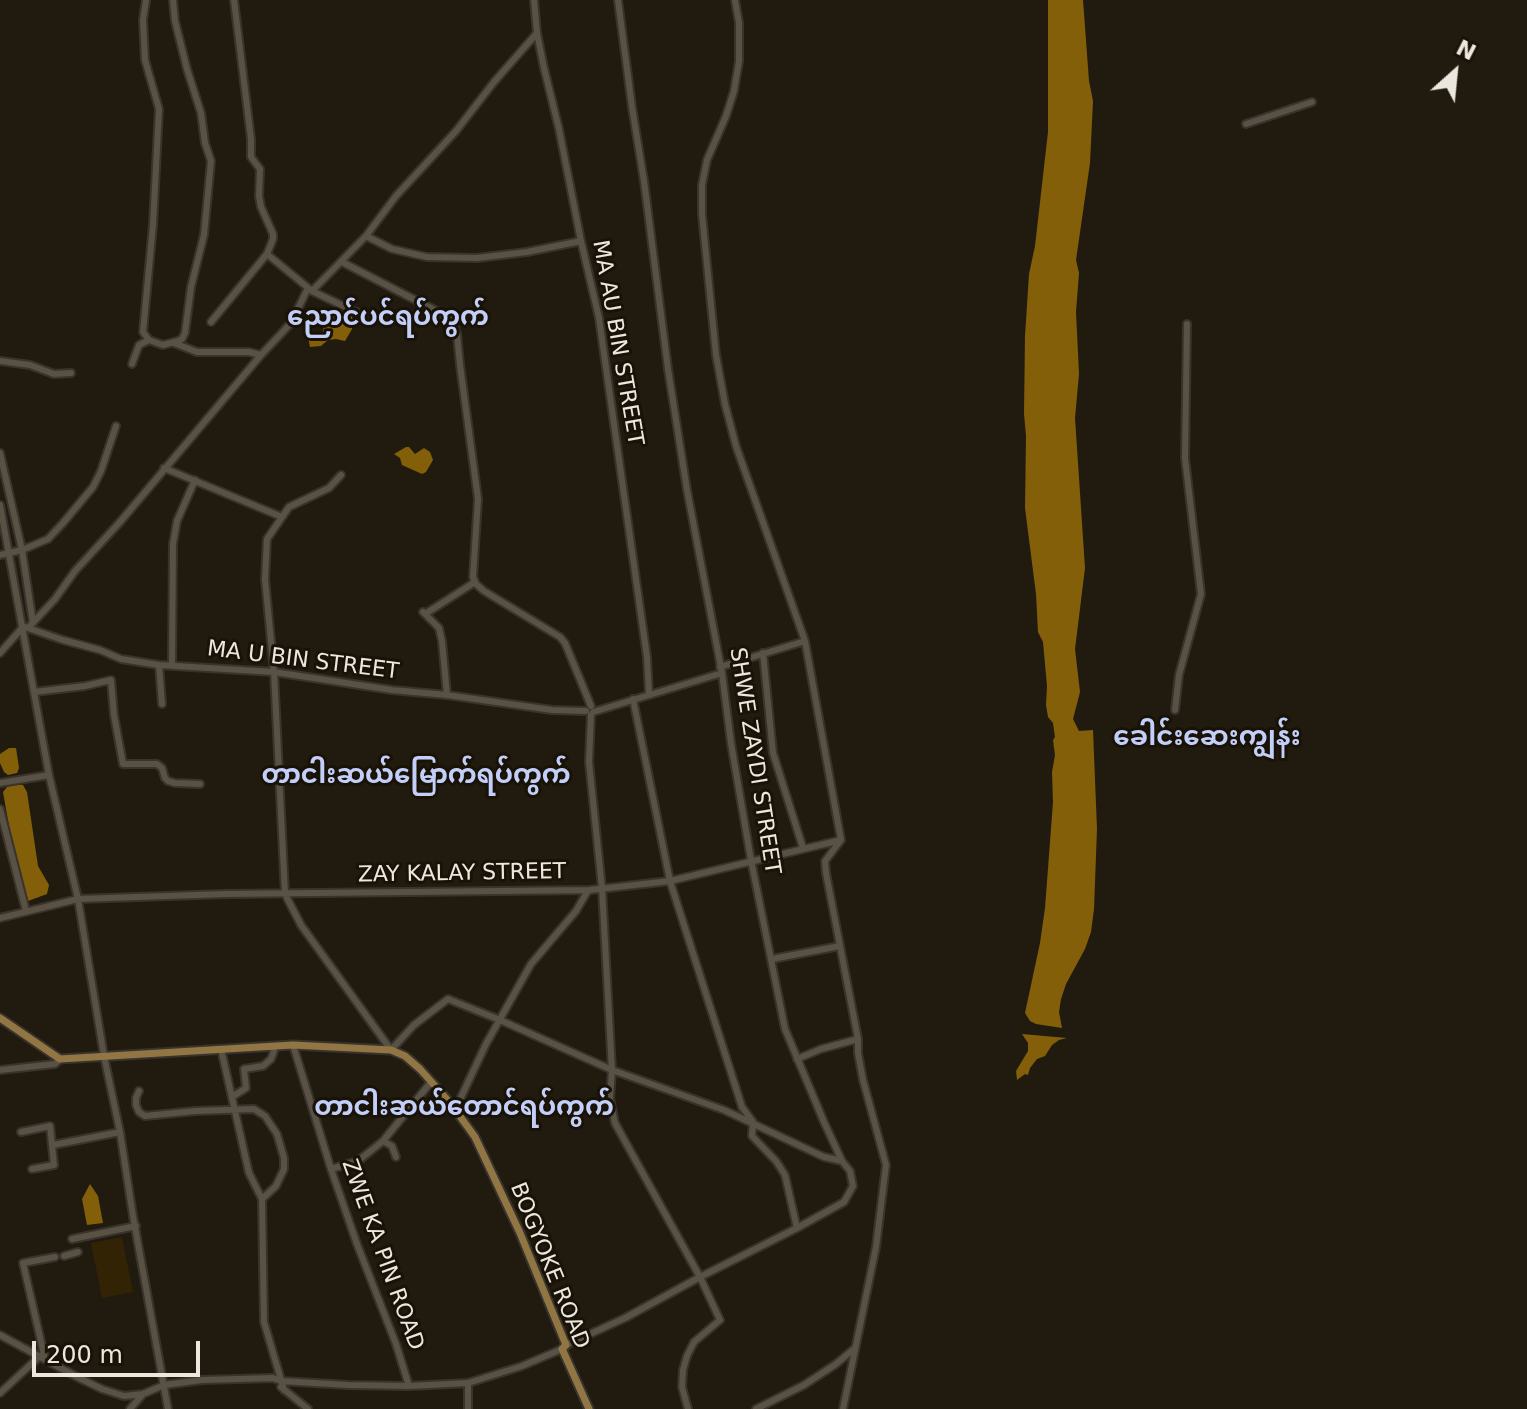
<!DOCTYPE html>
<meta charset="utf-8">
<style>
body{margin:0}
#map{position:relative;width:1527px;height:1409px;overflow:hidden;background:#211b0f;font-family:"DejaVu Sans",sans-serif}
canvas{display:block}
.north{position:absolute;left:1415px;top:32px;width:80px;height:80px;-webkit-text-stroke:6px #181207;paint-order:stroke;rotate:27deg;font-size:22px;font-weight:700;line-height:32px;text-align:center;color:#ece7df}
.north::after{content:'';display:block;margin:auto;width:28px;height:36px;background:#ece7df;clip-path:polygon(50% 0,100% 100%,50% 72%,0 100%)}
.scale{position:absolute;left:32px;top:1341px;width:168px;height:36px;box-sizing:border-box;border:4px solid #ece7df;border-top:0;padding-left:10px;font-size:24px;line-height:28px;white-space:nowrap;color:#ece7df;-webkit-text-stroke:6px #181207;paint-order:stroke}
</style>
<div id="map">
<canvas width="1527" height="1409"></canvas>
<div class="north">N</div>
<div class="scale">200 m</div>
</div>
<script>
const ctx = document.querySelector('canvas').getContext('2d');
ctx.lineJoin = 'round';
function paint(path, color) { ctx.fillStyle = color; ctx.fill(path, 'evenodd'); }
const shape = rows => new Path2D(rows.map(r => 'M' + r).join(''));
function trace(path, color, width, dash) { ctx.strokeStyle = color; ctx.lineWidth = width; ctx.lineCap = dash ? 'butt' : 'round'; ctx.setLineDash(dash || []); ctx.stroke(path); }
function drawText(font, color, halo, rows, align = 'center') {
  ctx.font = font + ' "DejaVu Sans","Noto Sans Myanmar",sans-serif'; ctx.lineWidth = 6; ctx.setLineDash([]); ctx.textBaseline = 'middle'; ctx.strokeStyle = halo; ctx.fillStyle = color; for (const [text, x, y, turn = 0] of rows) {
    ctx.save(); ctx.translate(x, y); ctx.rotate((+turn || 0) * Math.PI / 180); ctx.textAlign = isNaN(turn) ? turn : align; if (halo) ctx.strokeText(text, 0, 0); ctx.fillText(text, 0, 0); ctx.restore();
  }
}
paint(shape([
 [122,1237,133,1292,102,1298,91,1243]
]), '#322305');
paint(shape([
 [1048,0,1083,0,1089,81,1093,101,1090,163,1076,260,1079,273,1076,312,1079,374,1075,418,1085,568,1075,649,1080,692,1073,719,1079,731,1093,730,1097,829,1094,909,1091,932,1085,949,1066,984,1061,999,1059,1012,1062,1028,1036,1024,1030,1021,1025,1013,1040,943,1045,908,1053,802,1052,772,1055,755,1053,740,1055,737,1053,723,1048,717,1046,705,1047,686,1043,642,1038,632,1036,594,1025,508,1026,436,1024,414,1025,336,1029,274,1035,246,1048,132],
 [336,307,344,309,350,313,353,319,352,329,345,341,336,339,328,340,321,346,310,347,308,337,322,334,329,310],
 [406,447,409,447,415,454,424,448,430,452,433,460,426,472,422,474,402,465,400,458,394,454],
 [9,748,16,748,19,768,17,773,8,775,4,772,0,763,0,754],
 [13,785,23,785,27,792,38,866,49,885,47,894,28,901,12,843,3,792,7,787],
 [1022,1034,1067,1038,1059,1040,1052,1045,1045,1056,1037,1059,1030,1068,1028,1075,1025,1074,1017,1080,1016,1071,1028,1051,1028,1043],
 [90,1184,98,1196,103,1223,87,1225,82,1199]
]), '#845f09');
const minor = shape([
 [146,0,143,20,145,60,159,109,153,225,143,332,149,340,163,345,178,341,182,339,185,333,191,287,204,235,211,161,205,143,201,113,187,69,175,21,173,0],
 [534,0,537,33,544,68,559,129,581,241,599,318,647,657,649,694],
 [735,0,739,23,739,61,734,91,726,116,707,160,702,185,702,214,716,355,725,404,736,446,805,641,841,840,825,861,826,873,858,1039,858,1053,863,1080,886,1165,876,1247,843,1409],
 [1246,124,1312,102],
 [366,236,392,249,427,257,477,258,527,252,581,241],
 [267,254,312,291,358,313],
 [342,262,452,319,457,334,460,365,478,499,473,577,476,584,484,591,560,637,565,643,591,706],
 [312,291,366,236,396,196,456,131,494,82,537,33],
 [211,322,267,254,273,239,273,234,261,207,259,196,260,169,251,157,251,139,234,0],
 [261,355,291,323,308,288],
 [0,361,30,365,54,374,71,373],
 [132,364,139,345,149,340],
 [0,453,22,550,33,623],
 [164,468,282,517],
 [341,475,329,488,289,507,267,539,265,579,274,672,285,894,301,925,391,1050,414,1025,448,999,500,1020,612,1070,724,1110,824,1157,842,1161],
 [0,505,49,775,78,899,104,1056,120,1132,133,1216,168,1409],
 [0,555,22,550,48,539,63,523,93,487,101,471,116,426],
 [423,612,439,628,442,641,447,695],
 [425,614,475,582],
 [22,626,63,640,100,650,121,659,159,665,274,672,392,690,447,695,552,710,586,711],
 [28,628,55,599,75,571,120,522,261,355,249,352,197,352,174,343],
 [0,653,22,628],
 [763,653,773,753,803,848],
 [159,665,162,704],
 [172,665,173,544,177,521,195,480],
 [720,667,805,641],
 [34,692,85,686,111,680,114,715,123,764,157,764,162,768,165,778,168,781,175,783,200,784],
 [633,699,670,881,742,1107,753,1122,752,1136,776,1161,785,1175,797,1228],
 [1175,710,1179,675,1201,594,1185,458,1187,324],
 [593,712,722,673],
 [591,715,589,762,602,888,612,1070,610,1099,615,1123,700,1277,720,1320,694,1342,687,1356,683,1370,682,1387,688,1409],
 [0,783,49,775],
 [0,809,26,911],
 [0,918,78,899,225,894,590,890,670,881,841,840],
 [772,959,840,946],
 [293,1045,331,1169,357,1244,396,1344,409,1386],
 [221,1049,249,1173,262,1199,264,1322,284,1390],
 [797,1059,821,1049,858,1039],
 [0,1070,55,1064,60,1059],
 [139,1091,136,1098,136,1105,139,1112,145,1116,195,1111,254,1109,265,1116,277,1134,284,1158,284,1169,276,1186,262,1199],
 [232,1097,246,1088,244,1069,263,1066,271,1059,274,1051,272,1046],
 [455,1110,486,1044,531,964,576,911,587,892,590,890],
 [21,1132,50,1126,54,1165,32,1169],
 [383,1141,392,1146,396,1157],
 [53,1145,120,1132],
 [331,1169,358,1161,383,1141,431,1082],
 [72,1239,136,1226],
 [64,1256,78,1252],
 [0,1335,79,1378,102,1389,124,1396,143,1394,164,1385,202,1380,273,1378,281,1381,348,1385,409,1386,468,1383,522,1366,562,1349],
 [566,1345,625,1318,700,1277,797,1228,844,1202,853,1186,850,1171,842,1161,824,1122,785,1029,751,860,731,743,722,673,687,490,668,369,644,181,632,107,618,0],
 [45,1359,23,1263,55,1257],
 [281,1387,308,1409],
 [0,1393,40,1356],
 [130,1409,143,1394],
 [468,1409,468,1383],
 [756,1409,804,1385,836,1364,855,1348]
]);
const major = shape([
 [0,1018,60,1059,293,1045,391,1050,405,1056,420,1069,451,1104,475,1137,520,1233,566,1345,562,1349,563,1351,589,1409]
]);
trace(minor, '#38332d', 10);
trace(major, '#38332d', 11);
trace(minor, '#585144', 6);
trace(major, '#917643', 7);
drawText('22px', '#ece7df', '#181207', [
 ["MA AU BIN STREET",617,343,80],
 ["MA U BIN STREET",303,661,7],
 ["SHWE ZAYDI STREET",754,761,81],
 ["ZAY KALAY STREET",462,874,-1],
 ["ZWE KA PIN ROAD",382,1255,70],
 ["BOGYOKE ROAD",549,1266,68]
]);
drawText('bold 26px', '#c3cff9', '#181207', [
 ["ညောင်ပင်ရပ်ကွက်",388,318],
 ["ခေါင်းဆေးကျွန်း",1207,738],
 ["တာငါးဆယ်မြောက်ရပ်ကွက်",416,776],
 ["တာငါးဆယ်တောင်ရပ်ကွက်",464,1108]
]);
</script>
